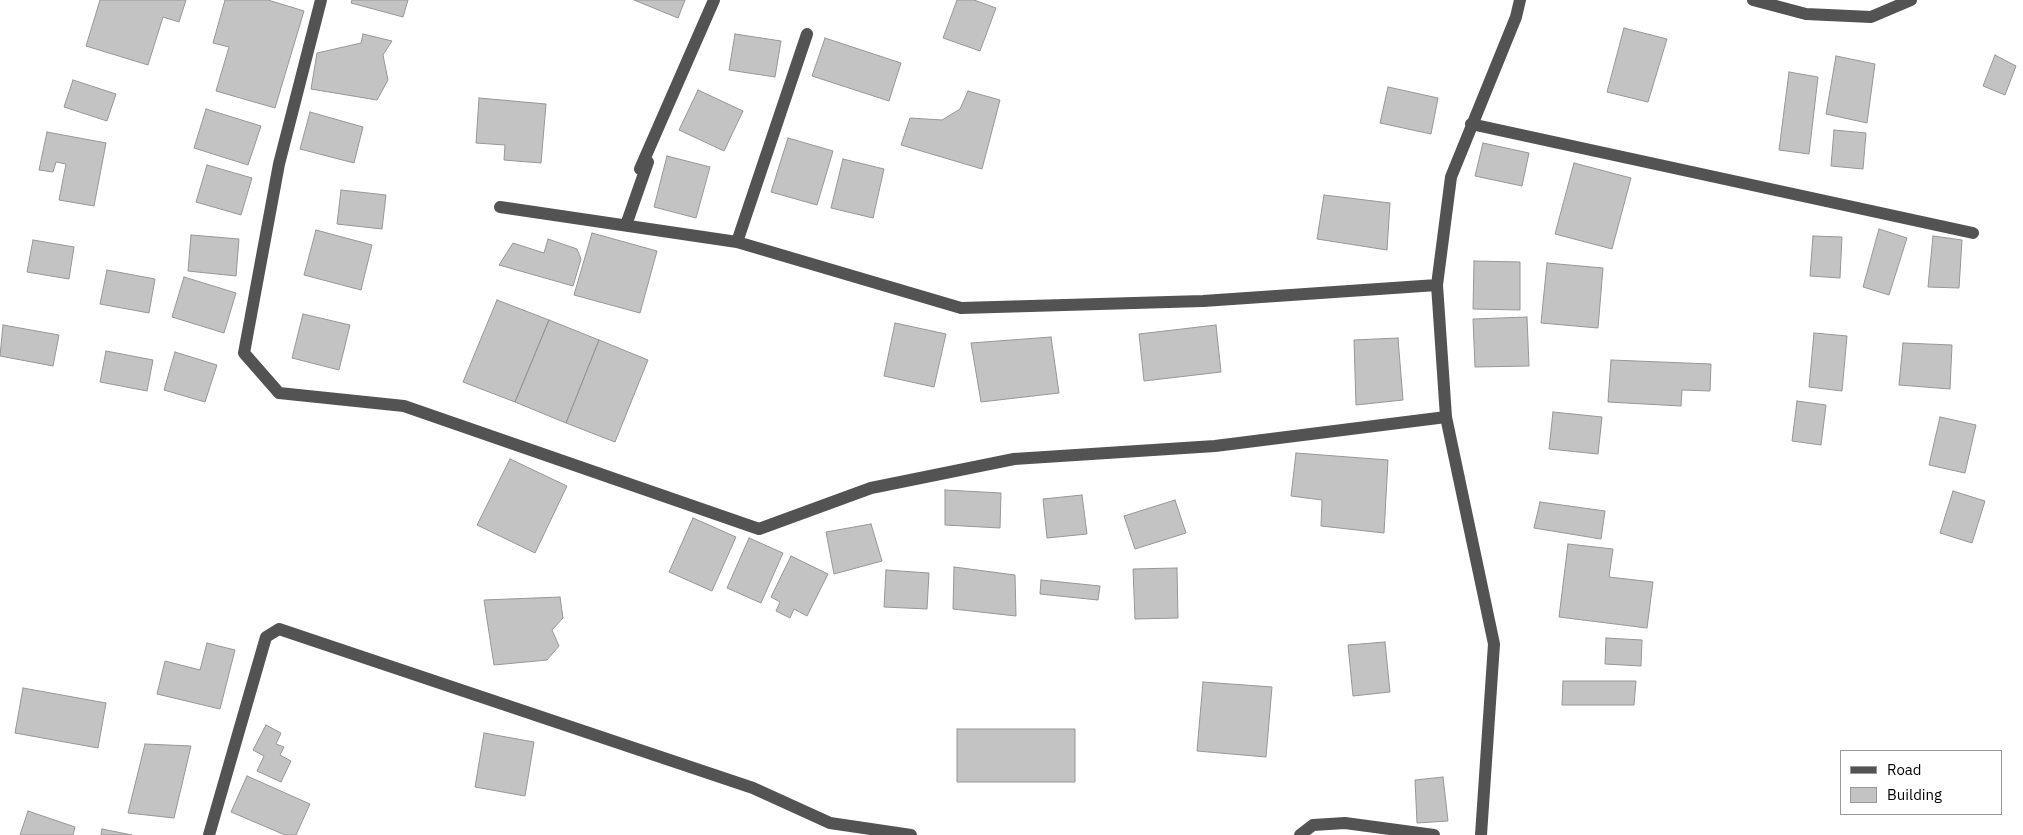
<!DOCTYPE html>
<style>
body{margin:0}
#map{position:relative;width:2023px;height:835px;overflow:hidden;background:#fff;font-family:"IBM Plex Sans",sans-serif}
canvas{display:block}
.legend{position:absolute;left:1840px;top:750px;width:162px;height:65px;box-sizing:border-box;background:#fff;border:1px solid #999;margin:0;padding:6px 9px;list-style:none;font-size:15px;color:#000}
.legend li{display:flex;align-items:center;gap:10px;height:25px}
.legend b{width:25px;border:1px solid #999}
</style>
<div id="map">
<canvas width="2023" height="835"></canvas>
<ul class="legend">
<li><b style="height:6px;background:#535353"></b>Road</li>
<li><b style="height:14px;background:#c3c3c3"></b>Building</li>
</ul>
</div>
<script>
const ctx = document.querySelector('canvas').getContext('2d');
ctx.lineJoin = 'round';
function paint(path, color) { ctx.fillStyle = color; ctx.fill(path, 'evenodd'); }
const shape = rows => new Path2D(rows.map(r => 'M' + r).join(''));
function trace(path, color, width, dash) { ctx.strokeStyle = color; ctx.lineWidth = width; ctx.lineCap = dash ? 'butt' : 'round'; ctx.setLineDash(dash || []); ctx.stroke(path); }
const building = shape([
 [100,0,186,0,179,22,163,17,148,65,86,46,100,0],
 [225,0,268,0,304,11,275,108,216,91,229,47,213,43,225,0],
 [352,0,408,0,403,17,351,3,352,0],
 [634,0,685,0,678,18,634,0],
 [957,0,974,0,996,8,980,51,943,38,957,0],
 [1624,28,1667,39,1648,102,1607,92,1624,28],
 [363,34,392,41,383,55,388,80,377,100,311,89,317,53,361,43,363,34],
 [735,34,781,41,775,77,729,70,735,34],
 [825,38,901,63,889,101,812,76,825,38],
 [1995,55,2016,66,2005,95,1983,86,1995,55],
 [1836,56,1875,64,1867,123,1826,114,1836,56],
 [1789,72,1818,77,1809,154,1779,150,1789,72],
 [73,80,116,94,107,121,64,107,73,80],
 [1388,87,1438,98,1431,134,1380,123,1388,87],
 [698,90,743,111,724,151,679,130,698,90],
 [968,91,1000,100,982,169,901,145,910,118,942,120,960,109,968,91],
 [479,98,546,104,541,163,504,160,505,145,476,143,479,98],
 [206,109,261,126,248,165,194,148,206,109],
 [310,112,363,127,354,163,300,149,310,112],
 [1834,130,1866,133,1863,169,1831,166,1834,130],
 [47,132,106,143,94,206,59,200,66,164,56,162,53,172,39,170,47,132],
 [788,138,833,151,817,205,771,192,788,138],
 [1483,143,1529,153,1522,186,1475,176,1483,143],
 [667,156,710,167,696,218,654,207,667,156],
 [843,159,884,169,873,218,831,208,843,159],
 [1574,163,1631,178,1612,249,1555,234,1574,163],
 [207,165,252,178,241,215,196,202,207,165],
 [341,190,386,195,382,229,337,224,341,190],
 [1324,195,1390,203,1387,250,1317,239,1324,195],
 [1879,229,1907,238,1889,295,1863,287,1879,229],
 [316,230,372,245,361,290,304,275,316,230],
 [592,233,657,251,640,313,574,295,592,233],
 [191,235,239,239,236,276,188,271,191,235],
 [1813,236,1842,237,1840,278,1810,276,1813,236],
 [1933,236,1962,240,1959,288,1928,287,1933,236],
 [548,239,577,249,581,259,573,286,499,265,513,243,544,253,548,239],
 [33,240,74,247,69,279,27,272,33,240],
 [1474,261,1520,262,1520,310,1473,309,1474,261],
 [1547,263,1603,268,1598,328,1541,323,1547,263],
 [107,270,155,279,149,313,100,304,107,270],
 [184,277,236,293,224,333,172,317,184,277],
 [497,300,549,320,515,402,463,382,497,300],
 [303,314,350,325,339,370,292,358,303,314],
 [1527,317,1529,366,1475,367,1473,319,1527,317],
 [549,320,599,340,566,423,515,402,549,320],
 [895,323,946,334,934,387,884,376,895,323],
 [3,325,59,335,53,366,0,356,3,325],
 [1216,325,1221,372,1144,381,1139,334,1216,325],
 [1814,333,1847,336,1842,391,1809,387,1814,333],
 [1051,337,1059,393,981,402,971,343,1051,337],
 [1398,338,1403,400,1356,405,1354,340,1398,338],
 [599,340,648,360,615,442,566,423,599,340],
 [1903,343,1952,345,1950,389,1899,385,1903,343],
 [106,351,153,360,147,391,100,382,106,351],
 [175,352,217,365,205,402,164,390,175,352],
 [1611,360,1711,364,1710,391,1682,390,1681,406,1608,402,1611,360],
 [1797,401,1826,405,1821,445,1792,441,1797,401],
 [1553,412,1602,417,1598,454,1549,449,1553,412],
 [1940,417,1976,425,1965,473,1929,465,1940,417],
 [1296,453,1388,460,1384,533,1321,526,1322,500,1291,496,1296,453],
 [510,459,567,486,535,553,477,525,510,459],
 [945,490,1001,493,1000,528,945,525,945,490],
 [1953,491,1985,501,1972,543,1940,533,1953,491],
 [1082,495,1087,534,1047,538,1043,499,1082,495],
 [1175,500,1186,533,1135,549,1124,516,1175,500],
 [1540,502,1605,511,1601,539,1534,528,1540,502],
 [693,518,736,537,712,591,669,572,693,518],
 [871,524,882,561,834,574,826,532,871,524],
 [749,538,783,553,761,603,727,588,749,538],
 [1568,544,1613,549,1609,577,1653,582,1647,628,1559,617,1568,544],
 [791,556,828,574,807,616,794,609,790,618,776,611,780,602,771,597,791,556],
 [954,567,1015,575,1016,616,953,609,954,567],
 [1177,568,1178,618,1135,619,1133,569,1177,568],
 [886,570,929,573,927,609,884,607,886,570],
 [1041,580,1100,586,1098,600,1040,594,1041,580],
 [560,597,563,618,552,630,559,646,547,660,494,665,484,600,560,597],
 [1606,638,1642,640,1641,666,1605,664,1606,638],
 [1385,642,1390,692,1353,696,1348,645,1385,642],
 [207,643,235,650,220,709,157,694,165,661,200,670,207,643],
 [1563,681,1636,681,1634,705,1562,705,1563,681],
 [1203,682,1272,687,1266,757,1197,751,1203,682],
 [23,688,106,703,98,748,15,733,23,688],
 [266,725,281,733,276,744,284,747,280,755,291,761,281,782,257,771,264,756,253,750,266,725],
 [957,729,1075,729,1075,782,957,782,957,729],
 [484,733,534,742,525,796,475,787,484,733],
 [145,744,191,746,174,818,128,813,145,744],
 [247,776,310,804,296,835,285,835,231,812,247,776],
 [1443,777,1448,821,1417,823,1415,780,1443,777],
 [28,811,75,827,73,835,20,835,28,811],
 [102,829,132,835,101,835,102,829]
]);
paint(building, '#c3c3c3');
trace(building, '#979797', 1);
trace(shape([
 [321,0,279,164,244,353,279,393,404,406,759,529,871,488,1014,459,1215,446,1446,417],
 [1753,0,1806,14,1871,17,1911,0],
 [1471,124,1973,233],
 [640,169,714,0],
 [500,207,737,242,961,308,1203,301,1437,285],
 [626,225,648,162],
 [737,242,807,34],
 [209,835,266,637,279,629,753,788,830,823,911,835],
 [1300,835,1313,825,1345,823,1434,835],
 [1481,835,1494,644,1446,417,1437,285,1451,177,1516,17,1520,0]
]), '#535353', 12);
</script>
